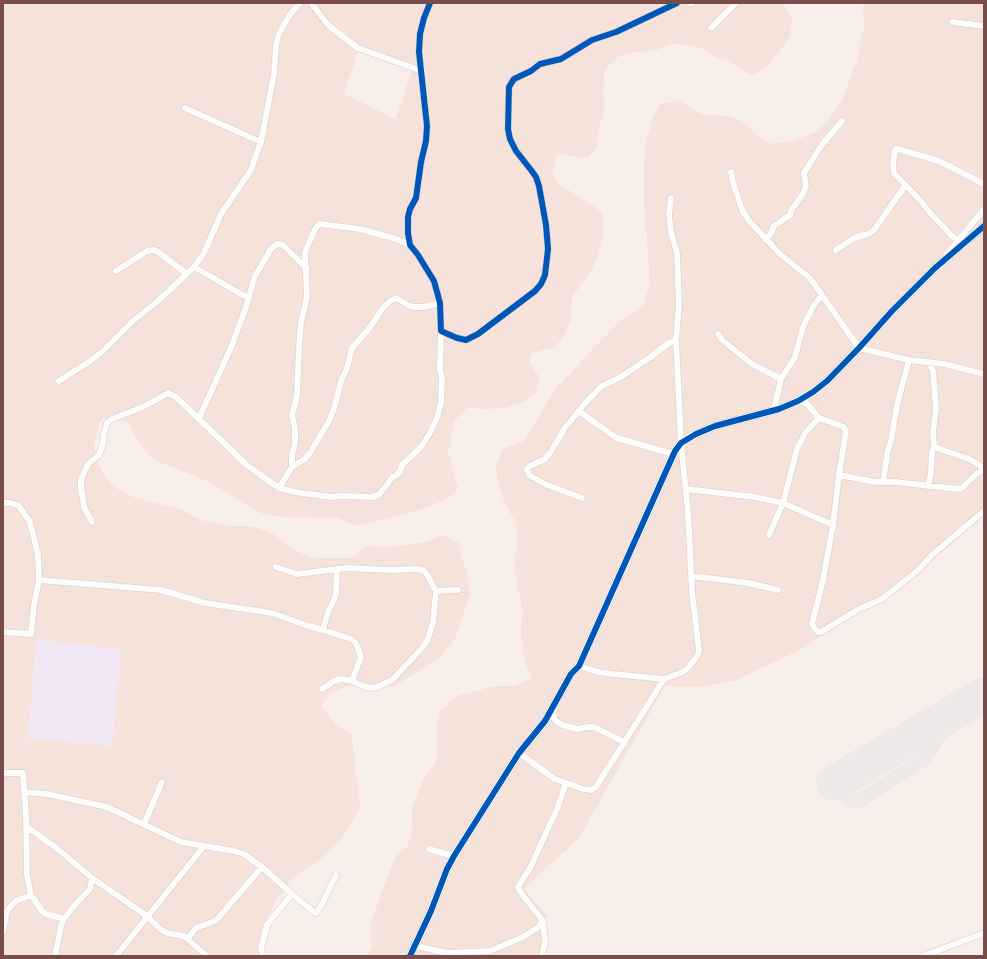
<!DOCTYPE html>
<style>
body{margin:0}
#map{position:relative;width:987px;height:959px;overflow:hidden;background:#f8efea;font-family:"Noto Sans",sans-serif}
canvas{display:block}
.frame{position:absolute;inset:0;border:4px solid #784c48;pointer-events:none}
</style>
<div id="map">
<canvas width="987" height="959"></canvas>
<div class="frame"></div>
</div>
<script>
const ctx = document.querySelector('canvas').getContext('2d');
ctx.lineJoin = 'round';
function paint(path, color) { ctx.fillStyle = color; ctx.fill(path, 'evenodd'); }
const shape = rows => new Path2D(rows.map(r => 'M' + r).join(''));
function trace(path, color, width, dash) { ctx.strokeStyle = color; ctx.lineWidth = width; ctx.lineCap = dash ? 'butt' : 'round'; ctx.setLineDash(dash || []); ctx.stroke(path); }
paint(shape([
 [3,3,783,3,793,20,790,36,786,43,765,69,751,75,727,60,716,58,708,51,694,46,672,44,653,51,636,52,619,56,605,69,603,90,604,107,597,139,597,148,587,159,557,153,552,171,558,183,602,212,604,225,599,254,591,271,572,297,570,321,564,336,554,348,547,349,532,353,529,361,539,377,536,392,524,402,503,408,485,409,468,407,454,421,448,453,458,489,447,499,420,510,358,526,337,518,281,517,261,513,207,481,152,459,132,432,129,423,103,418,101,420,94,442,96,457,104,475,114,487,136,498,180,509,201,520,228,526,251,526,273,533,285,543,302,554,314,558,352,558,366,546,388,547,428,542,442,535,458,542,471,592,455,639,440,657,393,687,373,686,351,684,330,694,321,706,336,725,352,734,355,770,359,791,360,807,349,828,340,840,324,856,290,880,278,898,267,918,260,940,265,956,3,956],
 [359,48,412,69,396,119,344,94],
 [863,3,984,3,984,516,889,597,836,625,802,649,734,681,700,687,665,686,579,838,524,889,547,915,543,931,541,956,368,956,372,946,370,925,395,857,408,846,412,826,412,807,422,782,437,760,437,726,440,711,457,696,494,686,515,686,531,678,525,661,521,639,522,608,514,564,518,539,516,523,506,506,498,485,496,465,504,448,523,442,555,389,617,324,643,306,650,282,644,201,644,171,645,145,652,120,660,104,679,100,700,114,730,116,745,123,760,137,771,144,794,140,818,132,842,101,856,62,864,28]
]), '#f5e3db');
paint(shape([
 [36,639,122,650,112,746,28,739]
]), '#f0e7f3');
trace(shape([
 [840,779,842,788,847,796,853,801,859,801,925,759,951,717,959,710]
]), '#eee8e8', 14);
trace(shape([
 [834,783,984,695]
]), '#eee8e8', 36);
const minor = shape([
 [311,3,329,26,358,48,422,71],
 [430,3,424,18,420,34,419,52,427,126,426,141,421,162,416,198,410,209,408,217,408,233,410,245,418,255,434,281,440,303,441,331,457,338,466,340,478,334,535,291,541,284,545,275,548,249,546,225,539,186,536,177,531,170,516,151,510,139,508,129,509,87,512,82,514,79,531,71,540,64,561,59,592,40,616,32,677,3],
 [689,3,692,3],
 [952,22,984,26],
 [711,28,736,3],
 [185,108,261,142],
 [731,172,734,186,743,212,750,222,780,254,810,278,859,348,909,360,944,364,984,374],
 [766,240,771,233,774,226,790,215,792,209,803,194,806,186,804,173,821,146,842,121],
 [958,240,952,236,931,214,919,199,894,173,893,164,895,150,896,149,898,149,939,161,984,184],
 [836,250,854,238,868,234,874,230,905,186],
 [946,255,984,209],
 [194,267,248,298],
 [116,271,147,251,153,250,157,251,187,274],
 [718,334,722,340,752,364,781,379],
 [59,381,89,362,103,351,133,321,158,301,194,267,204,253,221,214,251,170,255,158,261,142,274,74,276,45,279,34,289,16,300,3],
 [798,401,806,403,819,418,844,427,846,431,839,475,833,525,823,580,812,624,815,629,818,632,821,632,859,609,882,599,917,571,932,555,984,511],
 [774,410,781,379,795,357,803,327,814,305,822,295],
 [579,411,595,423,617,438,673,454],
 [199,418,216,381,232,345,246,307,255,276,271,249,274,246,278,244,283,245,307,269],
 [934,447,969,459,984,468],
 [292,467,292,455,295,444,295,428,292,415,297,396,299,346,301,323,307,296,305,252,315,229,319,224,360,229,396,239,410,245],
 [839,475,875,482,896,482,958,489,962,488,976,474,984,470],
 [883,482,888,449,891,441,897,405,909,360],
 [928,486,931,473,932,452,934,447,933,432,936,408,933,371,928,362],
 [279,488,292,467,305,459,310,453,329,421,334,409,341,381,347,368,352,348,371,326,382,309,390,301,396,298,410,306,414,307,423,307,440,303],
 [686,489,755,497,783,503,833,525],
 [582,498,547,485,529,475,527,469,530,466,545,459,550,453,565,428,585,403,602,386,621,377,649,358,669,343,676,340],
 [3,503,11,503,19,506,30,522,38,555,39,580,34,605,31,634,3,632],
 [92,522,84,507,81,487,81,479,88,464,99,455,103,444,104,433,107,423,112,419,145,406,168,393,176,397,248,466,279,488,295,492,331,497,339,496,372,497,379,495,392,478,400,472,402,465,421,447,430,433,437,418,441,403,442,379,440,369,441,331],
 [769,535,783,503,797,449,805,433,819,418],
 [276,567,297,574,347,568,389,570,417,569,423,570,426,573,436,591,433,622,428,639,423,647,392,680,377,687,370,688,363,686,352,681,341,679,334,681,322,689],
 [691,576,748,583,778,590],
 [39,580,161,590,205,603,272,613,305,625,323,630,351,639,356,643,361,657,352,681],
 [436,591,458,590],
 [323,630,327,615,336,595,337,569],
 [579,666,598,672,613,674,664,679,683,672,688,668,697,656,699,651,692,592,688,512,681,443,676,340,679,304,677,253,671,232,669,215,671,198],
 [554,707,553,717,557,722,563,725,577,729,589,727,594,727,624,742],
 [519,753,555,779,583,789,591,790,596,787,664,679],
 [3,773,23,773,26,816,27,875,31,895,42,911,46,914,64,919],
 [24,792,47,794,107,807,181,842,234,851,244,854,262,867,292,894,315,913,317,912,322,904,336,875],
 [144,824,162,782],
 [26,826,59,850,92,878,147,916,160,929,167,933,184,936,207,956],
 [429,849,454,856],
 [3,932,7,911,10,907,16,901,31,895],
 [188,938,196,928,215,921,218,918,262,867],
 [416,946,448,953,490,951,523,937,537,928,543,921],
 [55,956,61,926,64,919,73,907,90,889,92,878],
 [116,956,204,846],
 [263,956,261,949,267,925,273,917,292,894],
 [542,956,545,942,543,921,521,893,518,887,531,866,557,809,566,783],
 [923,956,984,933]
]);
const tertiary = shape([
 [410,956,431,911,447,869,454,856,519,753,545,721,571,674,579,666,675,451,681,443,696,434,715,426,779,409,798,401,813,392,827,381,859,348,892,311,935,268,984,226]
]);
trace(minor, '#d6cac6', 7);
trace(tertiary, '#d6cac6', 9);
trace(minor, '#fefdfc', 6);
trace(tertiary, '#fefdfc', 8);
trace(shape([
 [430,3,424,18,420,34,419,52,427,126,426,141,421,162,416,198,410,209,408,217,408,233,410,245,418,255,434,281,440,303,441,331,457,338,466,340,478,334,535,291,541,284,545,275,548,249,546,225,539,186,536,177,531,170,516,151,510,139,508,129,509,87,512,82,514,79,531,71,540,64,561,59,592,40,616,32,677,3],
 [410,956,431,911,447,869,454,856,519,753,545,721,571,674,579,666,675,451,681,443,696,434,715,426,779,409,798,401,813,392,827,381,859,348,892,311,935,268,984,226]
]), '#0057b8', 6);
</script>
